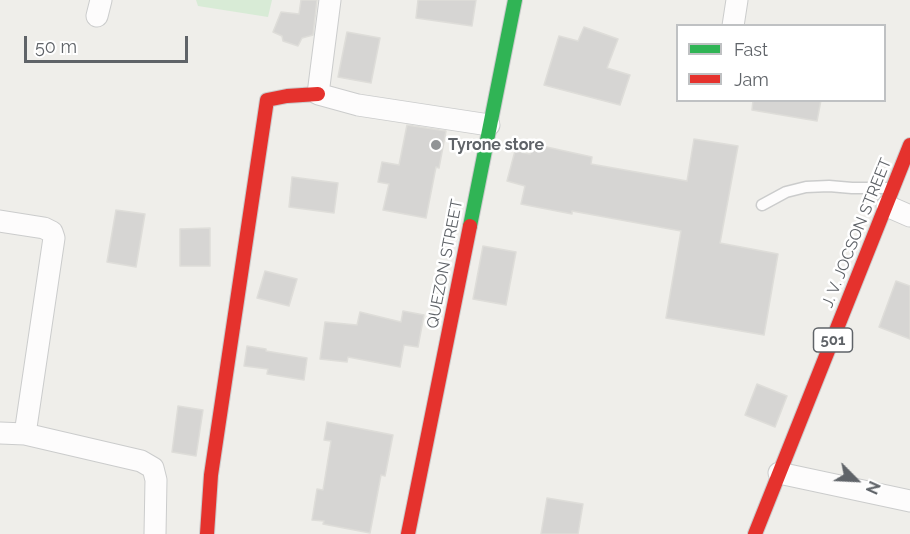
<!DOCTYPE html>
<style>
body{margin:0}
#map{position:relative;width:910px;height:534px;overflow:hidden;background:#efeeea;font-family:Raleway,sans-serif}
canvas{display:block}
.legend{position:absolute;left:676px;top:24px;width:210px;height:78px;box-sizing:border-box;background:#fff;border:2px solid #bfc1c3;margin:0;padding:8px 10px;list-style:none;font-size:18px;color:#5f6368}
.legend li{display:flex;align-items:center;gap:12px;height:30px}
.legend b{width:30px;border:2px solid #bfc1c3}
.north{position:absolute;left:826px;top:450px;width:60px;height:60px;-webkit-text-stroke:4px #fff;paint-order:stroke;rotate:114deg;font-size:16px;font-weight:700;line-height:24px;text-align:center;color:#5f6368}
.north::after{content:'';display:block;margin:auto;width:21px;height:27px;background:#5f6368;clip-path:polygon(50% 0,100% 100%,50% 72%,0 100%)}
.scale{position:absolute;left:24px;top:36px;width:164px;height:27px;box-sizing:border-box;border:3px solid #5f6368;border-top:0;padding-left:8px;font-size:18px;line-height:21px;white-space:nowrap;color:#5f6368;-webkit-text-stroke:4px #fff;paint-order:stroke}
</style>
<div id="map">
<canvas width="910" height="534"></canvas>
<ul class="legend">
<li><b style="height:8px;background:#30b455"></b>Fast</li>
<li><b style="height:8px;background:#e5322d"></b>Jam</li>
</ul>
<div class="north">N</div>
<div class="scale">50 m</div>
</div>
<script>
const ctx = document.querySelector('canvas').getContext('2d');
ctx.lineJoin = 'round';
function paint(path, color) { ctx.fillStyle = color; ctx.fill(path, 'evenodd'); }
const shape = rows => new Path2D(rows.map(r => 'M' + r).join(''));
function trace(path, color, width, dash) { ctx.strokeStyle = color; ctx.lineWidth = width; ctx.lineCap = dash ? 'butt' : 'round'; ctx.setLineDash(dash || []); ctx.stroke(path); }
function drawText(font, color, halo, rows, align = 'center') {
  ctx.font = font + ' Raleway,sans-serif'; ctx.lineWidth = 5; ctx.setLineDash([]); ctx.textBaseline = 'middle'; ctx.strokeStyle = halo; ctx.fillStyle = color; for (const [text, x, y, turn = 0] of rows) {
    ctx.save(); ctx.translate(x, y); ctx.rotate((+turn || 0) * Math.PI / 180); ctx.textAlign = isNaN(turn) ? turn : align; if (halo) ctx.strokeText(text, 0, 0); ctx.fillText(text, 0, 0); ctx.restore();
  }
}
paint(shape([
 [196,0,272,0,268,17,198,6]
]), '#d8ebd6');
const building = shape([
 [301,0,317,0,313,35,302,38,298,46,283,41,282,36,273,32,281,12,299,14,301,0],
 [418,0,476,0,472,26,416,18,418,0],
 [584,27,618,39,607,68,630,75,620,105,544,85,559,36,578,41,584,27],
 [347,32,380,38,371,83,338,77,347,32],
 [753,100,821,100,817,121,752,110,753,100],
 [407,125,446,131,439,168,436,167,426,218,383,210,389,184,378,182,382,162,399,165,407,125],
 [694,139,738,146,720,243,778,254,764,335,666,318,681,231,572,211,572,214,521,204,525,186,507,181,515,151,530,154,533,144,592,157,591,164,687,181,694,139],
 [292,177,338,183,334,213,289,207,292,177],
 [116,210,145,214,136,267,107,262,116,210],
 [210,228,210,266,180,266,180,229,210,228],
 [483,246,516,252,506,305,473,299,483,246],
 [265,271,297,279,289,306,257,298,265,271],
 [896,281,910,286,910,339,879,327,896,281],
 [403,311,424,315,418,347,404,345,400,367,348,357,347,362,320,359,325,322,357,325,360,312,401,322,403,311],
 [247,346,266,349,266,351,307,358,304,380,267,374,268,369,244,366,247,346],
 [757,384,787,396,775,427,745,415,757,384],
 [178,406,203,410,196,456,172,452,178,406],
 [327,422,393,435,385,476,381,475,370,533,323,524,324,521,312,520,317,489,323,490,331,441,324,440,327,422],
 [547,498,583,504,578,534,541,534,547,498]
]);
paint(building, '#d6d5d3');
trace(building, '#deddd9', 1.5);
const lane = shape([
 [762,205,786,192,806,187,829,186,852,188,889,188]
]);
const street = shape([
 [330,0,318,94,358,105,489,125],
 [97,16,101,0],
 [733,26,737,0],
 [887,206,910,216],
 [0,221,44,228,52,232,54,238,25,434],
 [0,433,25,434,141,461,153,468,156,480,155,534],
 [779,473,910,501]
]);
const fast = shape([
 [470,226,515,0]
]);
const jam = shape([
 [207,534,211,475,267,100,287,96,318,94],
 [408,534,470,226],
 [755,534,910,145]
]);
trace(lane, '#cbcccc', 13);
trace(street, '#cbcccc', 23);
trace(fast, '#cacacb', 16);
trace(jam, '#cacacb', 16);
trace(lane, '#fdfcfc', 10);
trace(street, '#fdfcfc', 21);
trace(fast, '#30b455', 14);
trace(jam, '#e5322d', 14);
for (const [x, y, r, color] of [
 [436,145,6,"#919496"]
]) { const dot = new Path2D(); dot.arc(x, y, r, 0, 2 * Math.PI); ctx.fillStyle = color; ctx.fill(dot); trace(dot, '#fff', 2); }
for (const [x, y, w] of [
 [833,340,39]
]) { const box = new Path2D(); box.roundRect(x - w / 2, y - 12, w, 24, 4.5); ctx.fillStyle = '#fff'; ctx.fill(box); trace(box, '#5f6368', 1.5); }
drawText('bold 15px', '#5f6368', null, [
 ["501",833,340]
]);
drawText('bold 16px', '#5f6368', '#fff', [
 ["Tyrone store",448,145]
], 'left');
drawText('16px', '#5f6368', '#fff', [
 ["J. V. JOCSON STREET",857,233,-68],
 ["QUEZON STREET",445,264,-79]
]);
</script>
